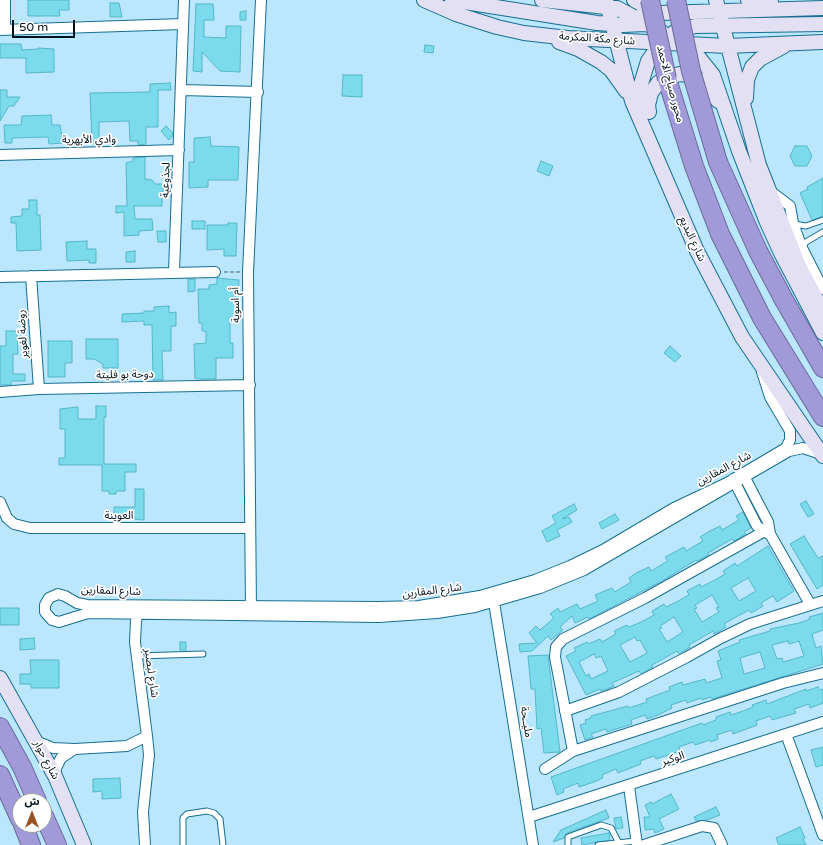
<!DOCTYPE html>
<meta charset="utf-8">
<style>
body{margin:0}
#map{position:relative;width:823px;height:845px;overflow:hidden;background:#bae7fe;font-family:"Varela Round","Noto Sans Arabic",sans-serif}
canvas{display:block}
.north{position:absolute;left:12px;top:793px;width:40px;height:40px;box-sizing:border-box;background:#fff;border:1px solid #99a1a5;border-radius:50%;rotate:0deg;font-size:11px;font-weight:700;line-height:16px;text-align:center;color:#00131d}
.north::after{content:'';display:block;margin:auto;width:14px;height:18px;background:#975326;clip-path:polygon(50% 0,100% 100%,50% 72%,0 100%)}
.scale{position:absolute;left:12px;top:20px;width:63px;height:18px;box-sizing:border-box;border:2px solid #00131d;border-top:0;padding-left:5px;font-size:12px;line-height:14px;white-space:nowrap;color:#00131d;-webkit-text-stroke:3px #fff;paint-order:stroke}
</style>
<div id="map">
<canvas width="823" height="845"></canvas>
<div class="north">ش</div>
<div class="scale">50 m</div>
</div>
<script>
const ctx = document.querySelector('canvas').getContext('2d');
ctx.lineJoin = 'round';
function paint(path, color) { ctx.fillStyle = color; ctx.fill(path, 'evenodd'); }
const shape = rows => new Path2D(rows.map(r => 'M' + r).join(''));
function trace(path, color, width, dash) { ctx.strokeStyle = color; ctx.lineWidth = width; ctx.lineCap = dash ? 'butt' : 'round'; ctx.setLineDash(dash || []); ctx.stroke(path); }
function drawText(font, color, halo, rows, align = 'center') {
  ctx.font = font + ' "Varela Round","Noto Sans Arabic",sans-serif'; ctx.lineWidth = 3.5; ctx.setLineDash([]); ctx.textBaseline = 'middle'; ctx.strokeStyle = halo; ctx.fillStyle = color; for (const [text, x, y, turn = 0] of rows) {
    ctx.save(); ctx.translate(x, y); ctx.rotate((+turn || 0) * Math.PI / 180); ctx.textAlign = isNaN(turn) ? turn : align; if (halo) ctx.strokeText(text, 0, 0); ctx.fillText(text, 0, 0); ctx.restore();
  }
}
const building = shape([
 [28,0,69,0,69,10,59,10,60,16,28,16,28,0],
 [110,3,119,3,122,17,110,17,110,3],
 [196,4,213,4,214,20,204,20,204,37,226,38,226,26,241,26,240,72,220,71,202,52,202,72,193,71,196,4],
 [246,11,246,20,240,20,240,12,246,11],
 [0,44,21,44,22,50,38,49,38,48,54,49,54,72,26,73,26,58,0,58,0,44],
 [425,45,434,46,433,53,424,52,425,45],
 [343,75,362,75,362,97,342,96,343,75],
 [170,83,171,90,158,90,158,127,146,127,146,144,138,145,138,141,130,141,129,121,99,122,99,144,92,144,90,93,150,92,150,84,170,83],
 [0,90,7,90,7,97,20,97,14,106,9,106,0,121,0,90],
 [51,115,52,125,60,125,63,143,49,144,48,137,12,138,12,143,5,143,4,125,21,125,22,116,51,115],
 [166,126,173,133,172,137,169,140,161,131,166,126],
 [210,137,211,146,239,147,238,180,208,180,208,187,189,188,189,162,194,162,194,138,210,137],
 [795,146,807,146,812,156,807,166,795,166,790,156,795,146],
 [145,157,145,179,152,180,155,184,164,184,164,191,162,191,162,206,134,206,135,219,152,219,153,230,139,231,139,235,124,236,124,212,116,213,116,206,127,206,126,163,133,161,133,158,145,157],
 [541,161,553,166,549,176,537,171,541,161],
 [823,178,823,216,812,220,800,193,808,189,807,187,823,178],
 [29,200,37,200,37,215,40,215,41,250,17,251,16,223,11,223,11,217,22,216,22,209,29,209,29,200],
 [192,221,205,221,205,229,192,229,192,221],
 [228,223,237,223,236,256,224,256,224,249,207,250,207,225,228,225,228,223],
 [157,231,166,231,166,242,158,242,157,231],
 [87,241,87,249,96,249,96,263,89,263,89,260,67,261,66,242,87,241],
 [135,251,135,262,126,262,126,252,135,251],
 [217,278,239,280,238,321,230,322,230,343,233,343,233,358,216,358,216,379,200,379,195,378,194,344,206,343,206,331,202,331,202,323,199,323,198,289,209,289,209,285,217,284,217,278],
 [188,279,195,279,195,291,188,292,188,279],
 [169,306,169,313,176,312,176,326,171,326,171,351,162,351,163,380,153,380,152,325,144,325,144,321,122,322,122,314,144,313,144,311,154,311,154,307,169,306],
 [6,331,17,331,18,354,13,354,13,374,25,374,25,381,11,381,11,385,0,385,0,346,6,346,6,331],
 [86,339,118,339,118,368,103,368,103,364,94,359,86,359,86,339],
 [48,341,72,341,72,363,65,363,65,377,48,377,48,341],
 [670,346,681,356,675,362,664,353,670,346],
 [96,406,106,406,106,417,104,417,104,464,136,464,136,472,125,472,125,491,116,491,116,494,109,494,109,491,102,491,102,465,59,465,59,458,65,458,65,429,60,429,60,409,78,407,78,419,96,419,96,406],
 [135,489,144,489,144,520,134,519,135,517,114,517,114,507,135,507,135,489],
 [806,501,814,514,808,517,800,504,806,501],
 [574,504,577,510,562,519,569,517,572,522,557,530,560,536,547,542,542,531,556,523,552,516,574,504],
 [743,512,751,528,744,532,746,534,734,541,732,539,708,553,709,555,697,561,696,560,662,581,589,619,588,617,575,623,572,616,560,627,563,630,551,640,548,636,532,651,520,652,519,644,537,643,529,633,536,626,540,630,554,618,550,614,558,608,560,612,577,604,580,609,598,601,595,595,612,588,615,592,631,582,629,578,636,573,649,567,651,571,668,561,665,557,673,553,684,547,686,551,703,541,700,537,708,532,720,526,722,530,739,520,736,516,743,512],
 [615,514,619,520,602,529,599,523,615,514],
 [804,536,818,558,823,556,823,585,817,589,790,544,804,536],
 [768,546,794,591,777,602,773,596,761,603,763,606,751,613,749,610,736,617,724,624,726,627,714,634,713,631,689,645,690,647,679,654,677,651,652,665,653,667,641,674,639,671,612,683,614,686,607,689,601,691,600,689,586,695,566,656,576,651,574,648,587,642,588,644,600,639,602,642,616,634,614,631,627,625,629,627,641,622,654,615,652,611,664,604,666,607,678,601,689,595,687,591,700,584,701,587,713,581,725,574,723,571,735,563,737,566,768,546],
 [748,578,756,591,739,601,731,588,748,578],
 [712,595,719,607,716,608,719,612,702,622,694,609,697,608,695,605,712,595],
 [674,617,683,632,667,642,659,629,662,628,660,626,674,617],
 [635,637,637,641,640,640,647,653,630,662,620,645,635,637],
 [594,654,596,658,601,656,608,671,591,679,589,674,586,676,579,662,594,654],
 [0,608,19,608,19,625,0,625,0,608],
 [823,613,823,630,812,634,816,648,821,646,823,664,712,699,711,697,702,700,701,698,687,703,686,700,671,705,672,708,658,715,647,719,645,715,631,720,632,724,607,732,606,729,591,734,593,737,585,740,580,725,586,723,585,720,591,718,591,716,628,706,629,708,647,702,646,699,670,690,669,687,682,682,683,685,705,679,706,683,722,678,717,661,721,660,718,651,740,642,739,640,770,631,770,629,799,623,810,619,809,617,823,613],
 [788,641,789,644,799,641,804,656,783,662,782,658,777,659,772,645,788,641],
 [760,652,765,668,744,674,740,658,760,652],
 [34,638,35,649,20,650,20,639,34,638],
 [180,642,186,642,186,650,180,650,180,642],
 [548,655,560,752,544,753,541,728,537,729,535,689,531,689,528,656,548,655],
 [30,660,59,660,59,688,31,688,31,684,20,684,20,674,31,674,30,660],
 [818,687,820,690,823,689,823,703,810,708,809,704,794,709,796,713,772,720,770,716,756,721,757,725,733,734,732,730,717,735,718,739,711,742,710,740,695,745,693,742,679,747,680,751,656,759,654,756,640,761,641,764,618,773,616,769,602,775,603,778,594,782,579,787,578,783,563,789,564,792,557,795,551,777,702,723,703,725,716,720,716,717,730,712,731,715,743,711,753,707,752,705,766,700,767,704,806,689,806,691,818,687],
 [823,747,823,765,816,767,811,750,823,747],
 [120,778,121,798,102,799,102,791,93,792,93,779,120,778],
 [671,794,679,809,659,819,664,829,655,833,654,829,645,830,644,817,650,817,645,805,651,802,652,804,671,794],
 [716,807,720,815,707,820,696,821,694,817,716,807],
 [606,810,609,818,567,833,564,838,553,842,561,830,606,810],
 [621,817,623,828,616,829,614,818,621,817],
 [800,827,805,838,803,839,806,845,779,845,776,838,800,827],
 [609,833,610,840,582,845,581,838,609,833]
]);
paint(building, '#7bdaec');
trace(building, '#55b6c8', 1);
const lane = shape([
 [794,224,806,226,823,220],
 [803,247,806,242,823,232],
 [136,656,203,654],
 [183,845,183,818,187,814,207,811,214,813,220,819,223,845],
 [568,845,568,837,601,825,611,828,619,843],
 [598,845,636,841]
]);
const street = shape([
 [5,0,5,30],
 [0,30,183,24],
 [182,90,258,92],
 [0,155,179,150],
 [770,191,790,206,793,223,802,248,823,289],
 [174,271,184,0],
 [31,276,39,389],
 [0,277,215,272],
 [762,372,770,397,790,431,790,440,786,448,727,483,674,508,603,550,570,566,535,580,480,596,419,606,378,607,87,605,77,603,65,596,58,594,49,598,45,605,45,612,52,620,59,622,88,613,379,617,437,613,475,607,540,588,584,570,789,451,803,448,821,454],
 [0,392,39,389,250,385],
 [743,474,768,522,770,534,810,604],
 [733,479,757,526,767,533],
 [0,502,7,518,14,524,30,528,250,528],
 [493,596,533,845],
 [251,612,248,272,261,0],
 [565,711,619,692,687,657,721,638,750,624,823,601],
 [786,734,823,835],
 [36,741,53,748,75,749,127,746,147,736,135,642,136,621,139,609],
 [573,751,555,657,556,647,563,639,645,598,763,532],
 [545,769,573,751,783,683,823,673],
 [55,776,56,768,61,758,73,750],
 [629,786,637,845],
 [529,817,823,722],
 [145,845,143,812,149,755,147,736],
 [644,845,702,826,714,828,722,845]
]);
const secondary = shape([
 [424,0,456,14,497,27,524,33,568,38,727,46,823,42],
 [452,0,597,23,623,25,646,24],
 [542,0,615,8],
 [606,0,632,101,697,251,742,337,823,456],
 [634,0,655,11],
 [716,0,759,165,799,266,823,311],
 [748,0,771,2],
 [617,8,662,32],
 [644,11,660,13,823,8],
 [559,42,578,49,601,62,611,70,626,91],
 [681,44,697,55,713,75,739,151,766,220,781,253,823,333],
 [746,98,747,80,752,67,760,59,784,46],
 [649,112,648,105,651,93,658,83,669,76,681,74,693,76,704,83,718,101],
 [642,113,641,84,648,61,660,44,676,31,695,26,823,24],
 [0,678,55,776,84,845]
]);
const highway = shape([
 [667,79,694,166,720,234,762,318,823,417],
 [718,162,758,251,784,300,823,368],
 [0,727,22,767,37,801],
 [0,775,20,819],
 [44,816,57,845],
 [23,825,31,845]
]);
trace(lane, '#176e90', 7);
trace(street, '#176e90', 12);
trace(secondary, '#176e90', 16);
trace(highway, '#696a97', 20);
trace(shape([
 [224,272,240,272]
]), '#6f92a3', 1.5, [4, 2]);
trace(lane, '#fff', 5);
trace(street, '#fff', 10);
trace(secondary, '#e3e0f4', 14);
trace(highway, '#a299d9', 18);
const highwayBridge = shape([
 [650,0,667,79],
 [676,0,691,71,718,162]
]);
trace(highwayBridge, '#696a97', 20, []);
trace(highwayBridge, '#a299d9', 18);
drawText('11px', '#00131d', '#fff', [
 ["شارع مكة المكرمة",597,39,4],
 ["محور صباح الاحمد",670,84,75],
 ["وادي الأبهرية",89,140,-1],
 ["لجذوعية",166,180,-88],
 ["شارع البديع",692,239,65],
 ["أم اسوية",236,305,-91],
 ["روضة لغوير",23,334,-94],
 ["دوحة بو فليتة",125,375,-1],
 ["شارع المقارين",724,469,-28],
 ["العوينة",119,516],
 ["شارع المقارين",111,591,2],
 ["شارع المقارين",432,591,-7],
 ["شارع لبصير",151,673,82],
 ["مليــحة",526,722,81],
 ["الوكير",673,759,-19],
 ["شارع حوار",46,760,62]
]);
</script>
